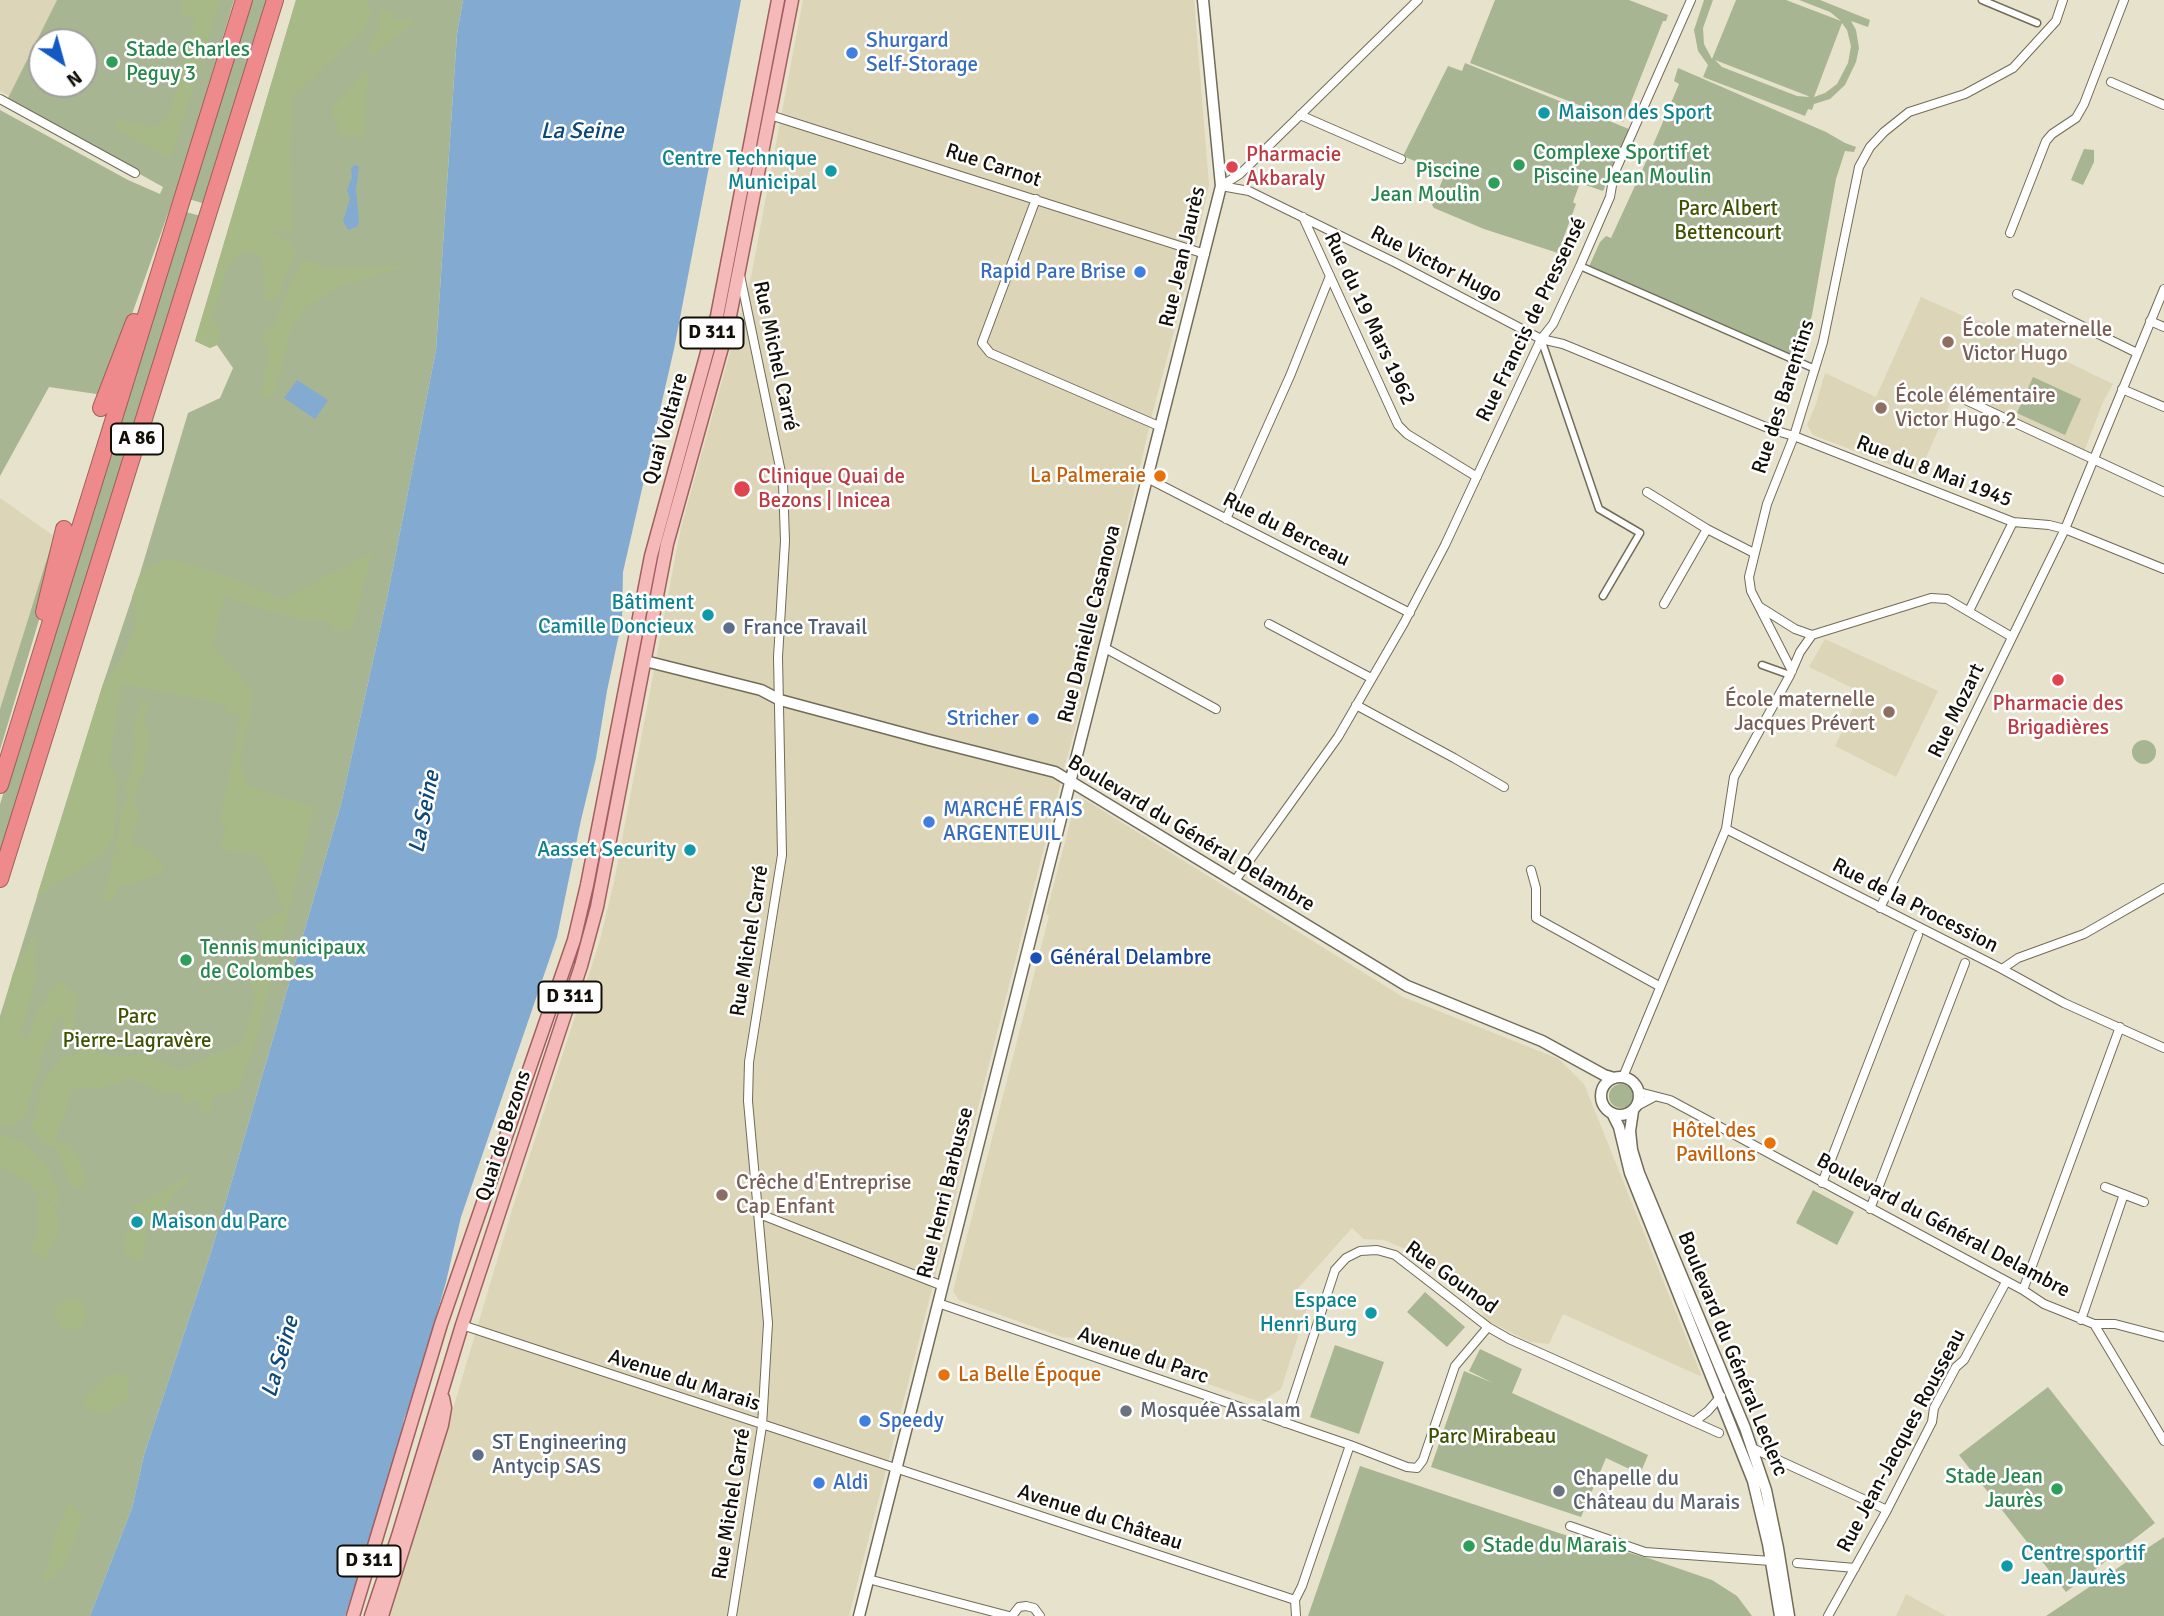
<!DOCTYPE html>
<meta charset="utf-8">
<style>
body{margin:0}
#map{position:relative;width:2164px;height:1616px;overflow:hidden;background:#e7e2cc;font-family:Signika,sans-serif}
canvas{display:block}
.north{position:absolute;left:28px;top:28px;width:70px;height:70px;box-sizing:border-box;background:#fff;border:2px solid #a09f9c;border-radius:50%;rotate:144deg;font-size:19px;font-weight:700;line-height:28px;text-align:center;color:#110f08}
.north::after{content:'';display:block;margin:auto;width:24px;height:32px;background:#1359c4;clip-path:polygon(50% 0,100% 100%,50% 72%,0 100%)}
</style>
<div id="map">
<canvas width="2164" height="1616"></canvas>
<div class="north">N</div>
</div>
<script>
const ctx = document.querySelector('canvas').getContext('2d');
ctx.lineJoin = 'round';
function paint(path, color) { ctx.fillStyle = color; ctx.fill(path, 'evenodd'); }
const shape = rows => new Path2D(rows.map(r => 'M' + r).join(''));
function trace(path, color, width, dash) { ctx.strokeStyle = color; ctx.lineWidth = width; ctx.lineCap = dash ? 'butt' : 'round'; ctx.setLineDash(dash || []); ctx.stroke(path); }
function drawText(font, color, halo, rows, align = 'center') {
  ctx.font = font + ' Signika,sans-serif'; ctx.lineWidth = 5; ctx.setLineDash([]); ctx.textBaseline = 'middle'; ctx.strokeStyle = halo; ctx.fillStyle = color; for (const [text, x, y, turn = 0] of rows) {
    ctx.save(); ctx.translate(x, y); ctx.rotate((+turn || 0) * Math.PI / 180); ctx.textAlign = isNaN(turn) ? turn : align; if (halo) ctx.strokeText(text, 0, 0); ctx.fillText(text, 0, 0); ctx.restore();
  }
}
paint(shape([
 [0,0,57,0,9,96,0,91],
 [803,0,1194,0,1209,185,1192,264,1153,411,1106,615,1065,765,849,1616,387,1616,431,1483,512,1210,600,940,614,882,681,527,751,277],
 [1921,297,1968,318,1984,322,2113,384,2103,402,2084,452,1988,409,1972,392,1958,386,1918,475,1813,435,1807,425,1816,404,1825,373,1876,397],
 [0,498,54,536,0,709],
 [1825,639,1938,691,1896,777,1835,746,1861,692,1809,667],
 [1084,799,1403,997,1559,1059,1584,1084,1702,1377,1563,1314,1549,1344,1530,1342,1484,1319,1482,1311,1410,1251,1384,1240,1364,1239,1352,1228,1293,1294,1307,1308,1281,1389,1260,1402,1076,1338,1062,1337,959,1300,953,1291,1049,916,1046,914,1074,808,1077,802],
 [1906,1594,1946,1616,1896,1616]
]), '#dcd5b8');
paint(shape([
 [57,0,234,0,180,180,103,395,49,387,0,476,0,110,128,180,160,194,163,187,7,100],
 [42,42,84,42,84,84,42,84],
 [251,0,268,0,205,204,189,199],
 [296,0,463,0,457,34,436,350,387,598,341,804,212,1249,144,1455,132,1508,90,1616,0,1616,0,1016,103,684,139,577,188,413,220,398,233,368,217,345,210,348,195,341],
 [1495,0,1629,0,1668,15,1666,21,1663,21,1623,122,1470,63],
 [1704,0,1713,0,1703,28,1704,44,1712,59,1736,0,1786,0,1841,21,1830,12,1799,0,1820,0,1870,20,1868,27,1851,21,1856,30,1859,48,1856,62,1845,85,1830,99,1814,104,1812,110,1808,109,1805,116,1703,77,1708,65,1698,51,1694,30],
 [1842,23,1847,30,1851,46,1848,63,1837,84,1825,93,1814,97],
 [1715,60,1808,96,1809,97,1797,96,1722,67],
 [1465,63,1629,129,1603,191,1580,183,1573,202,1576,204,1558,253,1484,229,1434,208,1432,205,1445,174,1403,156,1448,66,1462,71],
 [1678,68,1826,132,1845,143,1856,147,1854,152,1845,151,1836,179,1812,315,1799,360,1586,273,1600,242,1606,236,1611,238,1645,164,1679,84,1674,81],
 [2084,149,2094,150,2094,162,2083,185,2071,180],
 [186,212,201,216,0,861,0,804],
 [2033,377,2081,399,2065,435,2017,413],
 [54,536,45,600,0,750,0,709],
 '2132 752a12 12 0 1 1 24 0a12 12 0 1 1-24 0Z',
 '1609 1096a12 12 0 1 1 24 0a12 12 0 1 1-24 0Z',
 [1813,1190,1854,1212,1837,1245,1796,1223],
 [1425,1292,1465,1327,1447,1347,1407,1312],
 [1335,1345,1384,1362,1359,1434,1310,1417],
 [1480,1349,1522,1369,1512,1393,1648,1455,1640,1474,1606,1458,1581,1517,1431,1467,1464,1371,1493,1383,1469,1371],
 [2048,1387,2155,1523,2066,1592,1959,1455],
 [1360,1466,1562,1534,1651,1559,1712,1580,1737,1596,1752,1616,1308,1616],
 [2164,1537,2164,1616,2046,1616]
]), '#a8b592');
paint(shape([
 [184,0,221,0,171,159,114,128,118,120,153,127,168,119,195,17,181,15,180,3],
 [296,0,365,0,371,11,366,28,294,96,292,134,290,144,294,233,275,230,273,233,292,242,296,255,291,262,280,293,277,298,271,301,267,300,264,295,262,259,259,256,243,252,234,259,227,268,212,319,221,330,217,345,210,348,195,341],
 [392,10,393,17,397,21,412,18,414,23,372,55,369,46,378,29,379,11],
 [365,71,368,72,365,136,338,136,337,118,332,117,333,106],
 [303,260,331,268,411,265,342,285,307,307,292,327,275,391,267,400,262,395,268,347,264,344,263,337,264,331,274,325,293,277],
 [372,553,352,629,336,632,328,620,304,621,224,597,213,646,255,693,240,762,249,786,315,807,257,1038,237,1091,216,1094,211,1102,211,1111,207,1114,200,1110,199,1100,184,1103,180,1092,167,1095,130,1078,102,1088,72,1089,56,1140,72,1147,80,1159,87,1184,80,1189,71,1187,56,1148,43,1143,31,1128,36,1114,40,1087,60,1059,72,1056,79,1050,80,1045,110,1056,145,1055,181,1070,243,1042,255,996,247,974,272,961,256,925,283,911,274,883,260,856,221,849,226,824,220,822,240,715,226,712,226,705,123,684,109,764,118,778,114,836,101,858,93,861,37,896,103,684,125,653,136,622,132,597,139,577,152,565,169,559,219,573,282,599],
 [140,700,147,701,149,706,143,720,147,725,150,746,144,757,146,771,137,782,138,787,134,800,139,812,132,843,147,850,157,857,164,868,161,873,139,882,118,886,113,899,108,902,103,899,112,865,111,856,120,854,114,847,119,834,120,813,128,797,124,783,130,778,135,744,133,731],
 [37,936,38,941,34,962,37,975,20,1035,28,1037,38,1008,46,1002,49,992,56,984,62,981,77,997,74,1027,70,1042,64,1042,61,1034,65,1018,61,1016,55,1023,42,1056,41,1068,33,1085,26,1114,17,1124,9,1126,0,1125,0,1024,13,973,31,939],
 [0,1133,24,1143,46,1164,57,1186,60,1203,58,1206,55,1205,44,1191,38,1192,0,1164],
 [191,1174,189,1181,171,1196,164,1218,159,1217,148,1224,144,1215,131,1208],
 [38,1194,43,1194,53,1206,59,1219,57,1237,45,1260,31,1251,31,1247,38,1234],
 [146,1226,148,1227,143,1258,137,1262,124,1252,126,1230,136,1232],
 '55 1314a16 16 0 1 1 32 0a16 16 0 1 1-32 0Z',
 [116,1373,130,1375,131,1379,126,1383,130,1400,116,1406,108,1415,90,1410,85,1405,84,1399,107,1376],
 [68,1503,83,1516,66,1564,63,1568,57,1569,54,1578,44,1583,42,1578,43,1572,50,1565,49,1558,54,1538]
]), '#a7b987');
paint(shape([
 [463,0,741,0,674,349,623,572,622,620,607,691,596,758,581,820,557,937,461,1217,446,1282,413,1397,404,1419,396,1459,345,1616,90,1616,132,1508,144,1455,212,1249,341,804,387,598,436,350,457,34],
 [354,165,359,166,356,191,359,219,358,226,348,230,343,221,350,199,347,190,352,177,351,169],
 [297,380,328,400,315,419,284,398]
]), '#83abd2');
const pedestrian = shape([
 [1982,0,2037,23],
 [1580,266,1815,369],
 [1541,339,1599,509,1640,533,1603,596],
 [1762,665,1790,675]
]);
const minor = shape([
 [2111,82,2164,105],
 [0,99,135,173],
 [770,115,1205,254],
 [1300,115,1401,159],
 [1221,186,1249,191,1396,263,1541,339,1563,344,1773,430,1794,436,2013,522,2049,525,2065,529,2164,569],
 [1221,186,1240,174,1418,0],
 [1036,199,982,343,990,353,1161,427],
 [1303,217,1398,425,1407,434,1477,477],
 [2010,233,2046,141,2052,134,2076,118,2084,104,2124,0],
 [2017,294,2137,353],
 [2150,321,2164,327],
 [2122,389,2164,407],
 [1957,396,2164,492],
 [1147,478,1410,613],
 [1647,492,1707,529,1754,553],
 [1226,519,1290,376,1330,276],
 [1664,604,1707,529],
 [1760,607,1795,629,1812,635,1931,598,1947,599,2012,637],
 [1969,611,2013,522],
 [1269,624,1371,678],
 [1105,648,1216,709],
 [1792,671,1751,591,1749,577,1767,504,1794,436,1823,342,1859,167,1870,147,1884,132,1909,112,1965,94,2013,68,2056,21,2063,0],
 [1356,705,1454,758,1504,787],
 [1726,829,2002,969,2064,1003,2164,1048],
 [1531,870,1536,888,1536,918,1659,986],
 [1234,882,1338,737,1404,623,1445,545,1541,339,1553,324,1580,266,1610,197,1614,174,1691,0],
 [1880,908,2065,529,2164,289],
 [2002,969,2018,958,2084,934,2164,888],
 [1623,1077,1726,829,1734,777,1790,675,1800,652,1812,635],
 [1639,1092,1670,1100,2023,1290,2044,1304,2094,1324,2164,1441],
 [1637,1106,1654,1097],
 [1822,1183,1918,935],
 [2105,1187,2144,1202],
 [1870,1209,1965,963],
 [757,1213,943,1286],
 [2023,1290,2120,1027],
 [938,1303,1350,1445,1407,1467,1417,1468,1423,1460,1455,1366,1488,1327],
 [2081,1320,2124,1194],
 [2094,1324,2115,1324,2164,1337],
 [462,1325,1295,1600],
 [1694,1422,1708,1411,1721,1396],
 [1285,1423,1335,1270,1346,1258,1360,1251,1377,1250,1395,1255,1488,1327,1509,1339,1719,1433],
 [1752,1448,1887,1510],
 [1570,1526,1645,1552,1771,1561],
 [1797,1563,1855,1568],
 [868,1579,1009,1616],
 [1295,1600,1302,1586,1350,1445],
 [1295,1600,1296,1616],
 [732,1616,762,1426,768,1323,748,1101,749,1062,782,855,778,657,785,541,783,482,740,275],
 [1012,1616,1019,1607,1026,1606,1034,1608,1040,1616],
 [1828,1616,1887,1510,1932,1422,1934,1408,1956,1367,1964,1360,2006,1282]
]);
const tertiary = shape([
 [645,661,761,690,780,700,929,740,1055,772,1407,986,1542,1041,1604,1075,1614,1078],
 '1601 1096a19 19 0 1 1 38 0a19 19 0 1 1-38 0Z',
 [1633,1111,1630,1131,1632,1150,1639,1173,1745,1428,1766,1490,1778,1548,1789,1616],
 [1612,1113,1619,1127,1630,1173,1753,1481,1768,1544,1780,1616],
 [859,1616,1217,202,1221,186,1203,0]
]);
const primary = shape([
 [353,1616,441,1324,574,940,587,885,651,556,717,316,778,0],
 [371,1616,398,1536,462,1325,581,966,597,907,667,544,728,326,792,0],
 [382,1616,442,1425,445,1408,443,1398]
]);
const motorway = shape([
 [101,408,134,322],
 [44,612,64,529],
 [0,785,244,0],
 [0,879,275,0]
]);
trace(pedestrian, '#716c59', 9);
trace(minor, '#716c59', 10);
trace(tertiary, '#716c59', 13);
trace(primary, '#a15f5d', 15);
trace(motorway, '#a15f5d', 18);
trace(pedestrian, '#fff', 6);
trace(minor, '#fff', 8);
trace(tertiary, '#fff', 10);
trace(primary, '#f5b9b9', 12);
trace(motorway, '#ee8a8b', 16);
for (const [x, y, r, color] of [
 [852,53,7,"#3f7fe0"],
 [112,62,7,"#2e9e5b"],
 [1544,113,7,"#0f9aa8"],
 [1519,165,7,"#2e9e5b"],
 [1232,167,7,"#e0444e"],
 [831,171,7,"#0f9aa8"],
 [1494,183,7,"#2e9e5b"],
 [1140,272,7,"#3f7fe0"],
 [1948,342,7,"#8d6e63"],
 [1881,408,7,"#8d6e63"],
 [1160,476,7,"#e8710a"],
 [742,489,9,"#e0444e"],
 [708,615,7,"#0f9aa8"],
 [729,628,7,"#5c6f8a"],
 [2058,680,7,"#e0444e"],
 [1889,712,7,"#8d6e63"],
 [1033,719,7,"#3f7fe0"],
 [929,822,7,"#3f7fe0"],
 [690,850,7,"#0f9aa8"],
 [1036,958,7,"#1a4fb4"],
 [186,960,7,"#2e9e5b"],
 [1770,1143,7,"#e8710a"],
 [722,1195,7,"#8d6e63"],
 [137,1222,7,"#0f9aa8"],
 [1371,1313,7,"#0f9aa8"],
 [944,1375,7,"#e8710a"],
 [1126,1411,7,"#6b7280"],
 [865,1421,7,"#3f7fe0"],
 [478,1455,7,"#5c6f8a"],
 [819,1483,7,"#3f7fe0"],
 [2057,1489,7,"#2e9e5b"],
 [1559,1491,7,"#6b7280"],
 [1469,1546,7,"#2e9e5b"],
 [2007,1566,7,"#0f9aa8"]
]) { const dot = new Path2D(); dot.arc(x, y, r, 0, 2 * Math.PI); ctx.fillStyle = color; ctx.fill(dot); trace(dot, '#fff', 2.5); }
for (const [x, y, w] of [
 [712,333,63],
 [137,439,52],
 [570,997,63],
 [369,1561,63]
]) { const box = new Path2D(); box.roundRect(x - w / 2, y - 15.5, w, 31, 5); ctx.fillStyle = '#fff'; ctx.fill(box); trace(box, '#110f08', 2); }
drawText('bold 19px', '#110f08', null, [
 ["D 311",712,333],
 ["A 86",137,439],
 ["D 311",570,997],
 ["D 311",369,1561]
]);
drawText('21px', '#366cbe', '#fff', [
 ["Shurgard",866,41],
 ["Self-Storage",866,65],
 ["Rapid Pare Brise",1126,272,"right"],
 ["Stricher",1019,719,"right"],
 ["MARCHÉ FRAIS",943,810],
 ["ARGENTEUIL",943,834],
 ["Speedy",879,1421],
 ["Aldi",833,1483]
], 'left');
drawText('21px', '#27864d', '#fff', [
 ["Stade Charles",126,50],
 ["Peguy 3",126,74],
 ["Complexe Sportif et",1533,153],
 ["Piscine Jean Moulin",1533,177],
 ["Piscine",1480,171,"right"],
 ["Jean Moulin",1480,195,"right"],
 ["Tennis municipaux",200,948],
 ["de Colombes",200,972],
 ["Stade Jean",2043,1477,"right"],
 ["Jaurès",2043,1501,"right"],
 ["Stade du Marais",1483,1546]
], 'left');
drawText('21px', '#0d838f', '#fff', [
 ["Maison des Sport",1558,113,"left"],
 ["Centre Technique",817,159],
 ["Municipal",817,183],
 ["Bâtiment",694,603],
 ["Camille Doncieux",694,627],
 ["Aasset Security",676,850],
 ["Maison du Parc",151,1222,"left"],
 ["Espace",1357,1301],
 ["Henri Burg",1357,1325],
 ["Centre sportif",2021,1554,"left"],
 ["Jean Jaurès",2021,1578,"left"]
], 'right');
drawText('21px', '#be3a42', '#fff', [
 ["Pharmacie",1246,155],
 ["Akbaraly",1246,179],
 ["Clinique Quai de",758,477],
 ["Bezons | Inicea",758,501],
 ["Pharmacie des",2058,704,"center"],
 ["Brigadières",2058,728,"center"]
], 'left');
drawText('21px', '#110f08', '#fff', [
 ["Rue Carnot",993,166,18],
 ["Rue Jean Jaurès",1183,257,-77],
 ["Rue Victor Hugo",1436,265,27],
 ["Rue du 19 Mars 1962",1369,319,65],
 ["Rue Francis de Pressensé",1532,320,-64],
 ["Rue Michel Carré",775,356,78],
 ["Rue des Barentins",1784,397,-72],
 ["Quai Voltaire",666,429,-74],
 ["Rue du 8 Mai 1945",1934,472,21],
 ["Rue du Berceau",1286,530,27],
 ["Rue Danielle Casanova",1090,624,-76],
 ["Rue Mozart",1957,711,-64],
 ["Boulevard du Général Delambre",1191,834,31],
 ["Rue de la Procession",1915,906,27],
 ["Rue Michel Carré",750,941,-81],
 ["Quai de Bezons",504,1136,-72],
 ["Rue Henri Barbusse",946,1193,-76],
 ["Boulevard du Général Delambre",1943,1226,28],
 ["Rue Gounod",1451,1278,36],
 ["Boulevard du Général Leclerc",1732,1354,68],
 ["Avenue du Parc",1143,1356,19],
 ["Avenue du Marais",684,1381,18],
 ["Rue Jean-Jacques Rousseau",1902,1441,-62],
 ["Rue Michel Carré",732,1504,-81],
 ["Avenue du Château",1100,1518,18]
]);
drawText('21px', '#3d5100', '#fff', [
 ["Parc Albert",1728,209],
 ["Bettencourt",1728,233],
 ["Parc",137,1017],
 ["Pierre-Lagravère",137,1041],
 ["Parc Mirabeau",1492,1437]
]);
drawText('21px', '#785e54', '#fff', [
 ["École maternelle",1962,330],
 ["Victor Hugo",1962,354],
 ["École élémentaire",1895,396],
 ["Victor Hugo 2",1895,420],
 ["École maternelle",1875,700,"right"],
 ["Jacques Prévert",1875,724,"right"],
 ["Crêche d'Entreprise",736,1183],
 ["Cap Enfant",736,1207]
], 'left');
drawText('21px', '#c56008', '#fff', [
 ["La Palmeraie",1146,476],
 ["Hôtel des",1756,1131],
 ["Pavillons",1756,1155],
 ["La Belle Époque",958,1375,"left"]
], 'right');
drawText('21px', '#4e5e75', '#fff', [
 ["France Travail",743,628],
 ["ST Engineering",492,1443],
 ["Antycip SAS",492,1467]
], 'left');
drawText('21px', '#164399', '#fff', [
 ["Général Delambre",1050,958]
], 'left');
drawText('21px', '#5b616d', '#fff', [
 ["Mosquée Assalam",1140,1411],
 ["Chapelle du",1573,1479],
 ["Château du Marais",1573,1503]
], 'left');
drawText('italic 23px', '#0a4879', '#fff', [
 ["La Seine",582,132],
 ["La Seine",425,812,-79],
 ["La Seine",281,1357,-74]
]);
</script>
